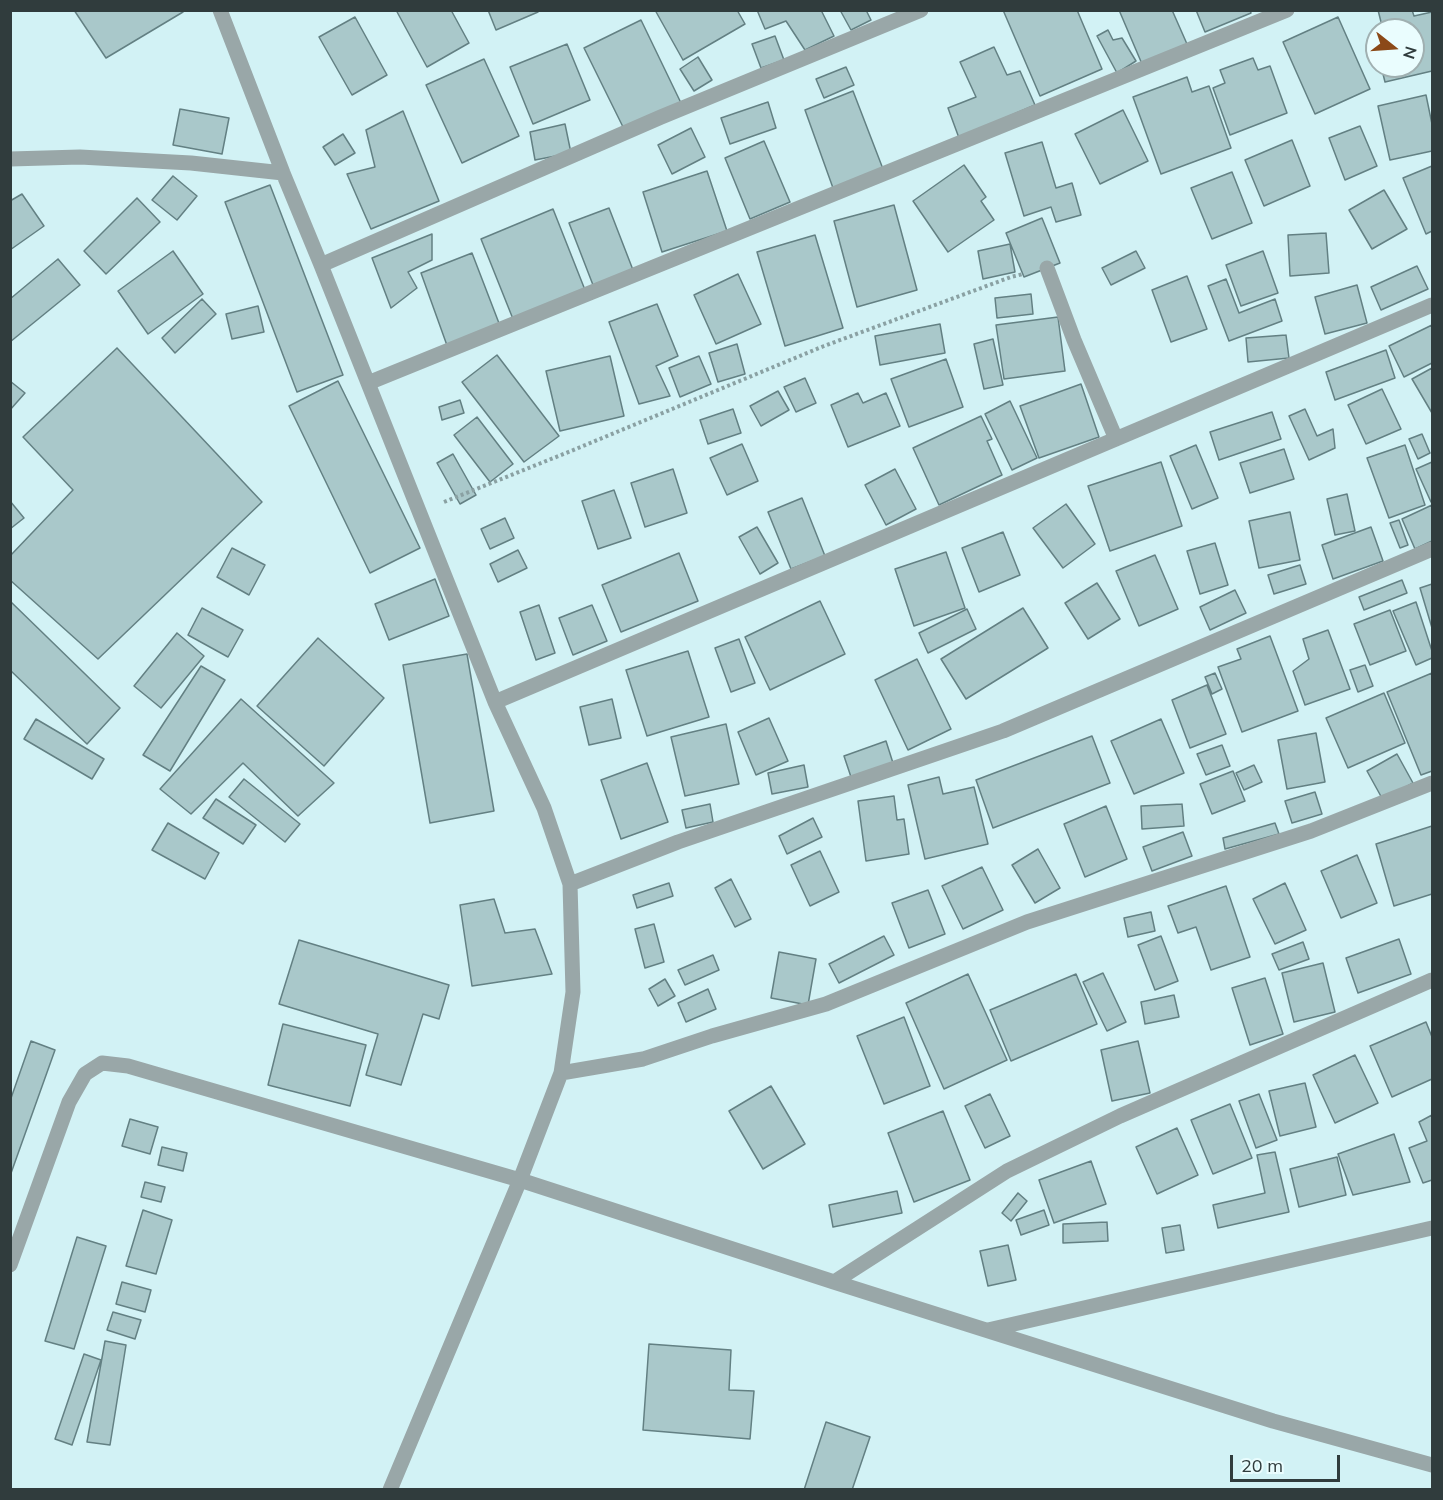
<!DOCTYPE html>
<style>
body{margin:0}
#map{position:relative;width:1443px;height:1500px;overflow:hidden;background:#d2f2f5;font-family:Mulish,sans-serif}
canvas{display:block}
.frame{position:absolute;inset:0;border:12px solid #303c3d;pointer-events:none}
.north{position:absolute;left:1365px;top:18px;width:60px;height:60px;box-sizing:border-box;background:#eafdfe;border:2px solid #a0b0b1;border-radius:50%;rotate:107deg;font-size:16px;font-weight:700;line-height:24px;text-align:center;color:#303c3d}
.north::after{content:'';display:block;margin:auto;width:21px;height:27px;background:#8b4918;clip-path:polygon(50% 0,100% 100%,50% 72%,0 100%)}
.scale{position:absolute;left:1230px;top:1455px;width:110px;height:27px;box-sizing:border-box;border:3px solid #303c3d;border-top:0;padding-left:8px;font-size:18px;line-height:21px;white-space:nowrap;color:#303c3d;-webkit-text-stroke:4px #eafdfe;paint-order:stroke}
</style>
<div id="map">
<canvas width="1443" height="1500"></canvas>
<div class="frame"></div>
<div class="north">N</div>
<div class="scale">20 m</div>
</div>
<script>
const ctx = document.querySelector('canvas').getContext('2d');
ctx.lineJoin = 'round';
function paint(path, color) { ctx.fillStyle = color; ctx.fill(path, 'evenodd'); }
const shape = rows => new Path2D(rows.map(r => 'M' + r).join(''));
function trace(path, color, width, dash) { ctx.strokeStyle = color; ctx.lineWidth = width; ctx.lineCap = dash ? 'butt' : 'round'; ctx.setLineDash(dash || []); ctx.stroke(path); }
const building = shape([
 [74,10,182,10,183,12,106,58,74,10],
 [396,10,451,10,469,43,427,67,396,10],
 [488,10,537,10,538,12,496,30,488,10],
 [655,10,737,10,745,24,683,60,655,10],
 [757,10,821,10,834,36,805,50,786,21,765,29,757,10],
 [840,10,866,10,871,20,851,30,840,10],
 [1003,10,1077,10,1102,69,1040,96,1003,10],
 [1119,10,1172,10,1187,44,1142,64,1119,10],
 [1196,10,1250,10,1251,13,1205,32,1196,10],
 [1378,10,1412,10,1414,16,1432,12,1432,71,1385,82,1381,66,1413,66,1413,30,1383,30,1378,10],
 [355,17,387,75,352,95,319,37,355,17],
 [1338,17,1370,89,1315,114,1283,42,1338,17],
 [641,20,681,103,625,131,584,48,641,20],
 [1108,30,1113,40,1122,38,1136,61,1117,73,1097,36,1108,30],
 [775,36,784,60,761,68,752,44,775,36],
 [567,44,590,100,533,124,510,67,567,44],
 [994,47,1007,75,1020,71,1035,105,959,138,948,108,976,97,960,62,994,47],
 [698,57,712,80,694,91,680,69,698,57],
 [1253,58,1258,70,1270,66,1287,113,1230,135,1213,88,1225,83,1220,70,1253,58],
 [484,59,519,136,462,163,426,85,484,59],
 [846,67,854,85,824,98,816,79,846,67],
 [1187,77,1192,92,1209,86,1231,148,1161,174,1133,97,1187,77],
 [853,91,883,169,833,188,805,110,853,91],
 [1426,95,1432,124,1432,151,1390,160,1378,106,1426,95],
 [768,102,776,128,730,144,721,118,768,102],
 [180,109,229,118,222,154,173,145,180,109],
 [1123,110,1148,161,1100,184,1075,134,1123,110],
 [403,111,439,201,371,229,347,174,375,167,366,130,403,111],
 [565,124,571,153,535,160,530,132,565,124],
 [1360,126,1377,166,1345,180,1329,138,1360,126],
 [691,128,705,157,672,174,658,145,691,128],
 [343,134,355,153,335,165,323,147,343,134],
 [1292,140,1310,186,1264,206,1245,160,1292,140],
 [764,141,790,202,750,219,725,158,764,141],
 [1042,142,1056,188,1072,183,1081,215,1056,222,1051,207,1024,216,1005,153,1042,142],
 [964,165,986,197,981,201,994,220,948,252,913,201,964,165],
 [1432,166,1432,231,1426,234,1403,178,1432,166],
 [707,171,727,231,662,252,643,192,707,171],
 [1232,172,1252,223,1212,239,1191,188,1232,172],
 [173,176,197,196,177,220,152,200,173,176],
 [270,185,343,375,297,392,225,202,270,185],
 [1384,190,1407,229,1372,249,1349,210,1384,190],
 [22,194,44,226,10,250,10,201,22,194],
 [137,198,160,222,106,274,84,251,137,198],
 [894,205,917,290,857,307,834,221,894,205],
 [609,208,633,270,593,285,569,223,609,208],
 [553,209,587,295,515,324,481,239,553,209],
 [1042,218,1060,263,1024,277,1006,233,1042,218],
 [1326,233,1329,273,1290,276,1288,235,1326,233],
 [432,234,432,260,408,272,417,288,391,308,372,258,432,234],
 [815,235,843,328,785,346,757,252,815,235],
 [1010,244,1015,272,983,279,978,251,1010,244],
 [173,251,203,294,148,334,118,291,173,251],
 [1136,251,1145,268,1111,285,1102,268,1136,251],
 [1263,251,1278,293,1241,306,1226,265,1263,251],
 [472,253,502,331,449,351,421,273,472,253],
 [58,259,80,285,10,342,10,299,58,259],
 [1417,266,1428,289,1381,310,1371,287,1417,266],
 [738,274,761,324,716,344,694,295,738,274],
 [1187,276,1207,329,1171,342,1152,290,1187,276],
 [1226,279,1239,313,1275,299,1282,321,1229,341,1208,286,1226,279],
 [1357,285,1367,323,1325,334,1315,297,1357,285],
 [1031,294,1033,314,997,318,995,298,1031,294],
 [202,299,216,314,175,353,162,338,202,299],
 [657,304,678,356,656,366,670,396,639,404,609,322,657,304],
 [258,306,264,332,232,339,226,314,258,306],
 [1058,317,1065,371,1004,379,996,325,1058,317],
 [940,324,945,353,880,365,875,336,940,324],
 [1432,325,1432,363,1404,377,1389,346,1432,325],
 [1286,335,1289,358,1248,362,1246,338,1286,335],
 [993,339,1003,385,984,389,974,344,993,339],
 [737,344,745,374,718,382,709,353,737,344],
 [117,348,262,502,98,659,10,580,10,556,73,490,23,437,117,348],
 [1386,350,1395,378,1335,400,1326,372,1386,350],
 [497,355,559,436,524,462,462,382,497,355],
 [610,356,624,416,560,431,546,371,610,356],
 [699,356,711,384,680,397,669,368,699,356],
 [946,359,963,407,909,427,891,379,946,359],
 [1432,368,1432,413,1412,379,1432,368],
 [805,378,816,403,796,412,784,387,805,378],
 [10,381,25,393,10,410,10,381],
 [338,381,420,548,370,573,289,406,338,381],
 [1081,384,1099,437,1039,458,1020,406,1081,384],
 [1382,389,1401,429,1366,444,1348,405,1382,389],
 [778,391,789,410,761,426,750,406,778,391],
 [858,393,863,403,886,393,900,426,848,447,831,405,858,393],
 [460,400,464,413,442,420,439,407,460,400],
 [1010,401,1037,458,1012,470,985,414,1010,401],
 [733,409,741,433,708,444,700,420,733,409],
 [1305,409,1317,436,1333,429,1335,448,1309,460,1289,416,1305,409],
 [1272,412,1281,439,1219,460,1210,432,1272,412],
 [981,416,992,439,987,441,1002,475,939,505,913,448,981,416],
 [477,417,513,464,490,482,454,435,477,417],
 [1422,434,1430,453,1418,459,1409,439,1422,434],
 [742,444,758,481,727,495,710,458,742,444],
 [1196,445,1218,498,1192,509,1170,456,1196,445],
 [1405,445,1425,505,1389,518,1367,458,1405,445],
 [1284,449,1294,479,1250,493,1240,463,1284,449],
 [453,454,476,495,460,504,437,463,453,454],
 [1161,462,1182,526,1110,551,1088,486,1161,462],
 [1432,462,1432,501,1431,502,1416,469,1432,462],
 [673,469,687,513,645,527,631,483,673,469],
 [895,469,916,509,886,525,865,485,895,469],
 [614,490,631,538,598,549,582,501,614,490],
 [1347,494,1355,531,1335,535,1327,499,1347,494],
 [802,498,825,556,791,569,768,512,802,498],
 [10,501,24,518,10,529,10,501],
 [1066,504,1095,544,1063,568,1033,528,1066,504],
 [1432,505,1432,541,1415,549,1402,519,1432,505],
 [1290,512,1300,560,1259,568,1249,521,1290,512],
 [505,518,514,538,490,549,481,529,505,518],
 [1399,520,1408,545,1400,548,1390,523,1399,520],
 [757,527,778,563,760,574,739,537,757,527],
 [1371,527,1383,561,1333,579,1322,545,1371,527],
 [1003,532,1020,575,979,592,962,548,1003,532],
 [1215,543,1228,585,1200,594,1187,551,1215,543],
 [232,548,265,565,249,595,217,577,232,548],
 [518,550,527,568,498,582,490,564,518,550],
 [946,552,965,608,914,626,895,569,946,552],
 [679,553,698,601,621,632,602,585,679,553],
 [1155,555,1178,609,1139,626,1116,571,1155,555],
 [1300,565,1306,584,1274,594,1268,575,1300,565],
 [435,579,449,616,389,640,375,604,435,579],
 [1402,580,1407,593,1364,610,1359,597,1402,580],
 [1097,583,1120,619,1088,639,1065,603,1097,583],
 [1432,584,1432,628,1420,588,1432,584],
 [1235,590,1246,613,1210,630,1200,607,1235,590],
 [10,601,120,708,87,744,10,670,10,601],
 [820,601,845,654,770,690,745,637,820,601],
 [1416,602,1432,651,1432,658,1416,665,1393,611,1416,602],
 [539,605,555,653,536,660,520,612,539,605],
 [592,605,607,641,573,655,559,618,592,605],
 [202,608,243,630,228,657,188,635,202,608],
 [1023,608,1048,648,966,699,941,659,1023,608],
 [967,609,976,629,928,653,919,633,967,609],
 [1390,610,1406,651,1370,665,1354,624,1390,610],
 [1328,630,1350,689,1305,705,1293,671,1309,659,1303,639,1328,630],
 [177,633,204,656,161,708,134,686,177,633],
 [1270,636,1298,711,1242,732,1218,667,1241,659,1237,649,1270,636],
 [318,638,384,698,324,766,257,706,318,638],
 [739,639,755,683,731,692,715,648,739,639],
 [688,651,709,717,647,736,626,670,688,651],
 [467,654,494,811,430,823,403,665,467,654],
 [917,659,951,729,908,750,875,680,917,659],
 [1365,665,1373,686,1358,692,1350,670,1365,665],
 [201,666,225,680,170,771,143,755,201,666],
 [1215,673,1222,689,1212,694,1205,677,1215,673],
 [1432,673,1432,771,1421,775,1387,692,1432,673],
 [1207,685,1226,734,1190,748,1172,700,1207,685],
 [1384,693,1405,743,1348,768,1326,718,1384,693],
 [241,699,334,783,298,816,243,763,191,814,160,789,241,699],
 [612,699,621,738,589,745,580,707,612,699],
 [769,718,788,761,756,775,738,732,769,718],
 [36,719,104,759,92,779,24,739,36,719],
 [1161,719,1184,773,1134,794,1111,741,1161,719],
 [726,724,739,784,685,796,671,737,726,724],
 [1316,733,1325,782,1287,789,1278,740,1316,733],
 [1092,736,1110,783,993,828,976,780,1092,736],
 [886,741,893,763,851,777,844,756,886,741],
 [1222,745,1230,766,1206,775,1197,754,1222,745],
 [1397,754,1413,783,1383,800,1367,771,1397,754],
 [647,763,668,822,621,839,601,780,647,763],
 [804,765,808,787,772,794,768,773,804,765],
 [1254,765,1262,782,1244,790,1236,773,1254,765],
 [1233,771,1245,801,1212,814,1200,784,1233,771],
 [939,777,943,794,974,787,988,844,925,859,908,785,939,777],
 [244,779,300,824,285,842,229,797,244,779],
 [1315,792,1322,814,1292,823,1285,801,1315,792],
 [894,796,897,820,904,819,909,854,866,861,858,801,894,796],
 [216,799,256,825,243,844,203,818,216,799],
 [710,804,713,822,686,828,682,810,710,804],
 [1182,804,1184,826,1142,829,1141,806,1182,804],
 [1106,806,1127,859,1085,877,1064,824,1106,806],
 [813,818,822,837,787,854,779,836,813,818],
 [168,823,219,853,205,879,152,850,168,823],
 [1275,823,1279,834,1225,849,1223,838,1275,823],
 [1432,826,1432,894,1394,906,1376,844,1432,826],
 [1183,832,1192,856,1152,871,1143,847,1183,832],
 [1038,849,1060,888,1035,903,1012,865,1038,849],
 [820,851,839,892,810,906,791,865,820,851],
 [1357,855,1377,903,1341,918,1321,871,1357,855],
 [982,867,1003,910,963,929,942,886,982,867],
 [731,879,751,919,735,927,715,888,731,879],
 [669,883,673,896,637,908,633,895,669,883],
 [1285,883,1306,930,1275,944,1253,899,1285,883],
 [1226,886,1250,957,1211,970,1196,927,1178,933,1168,906,1226,886],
 [928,890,945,934,909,948,892,903,928,890],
 [494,899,505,933,535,929,552,974,472,986,460,905,494,899],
 [1151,912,1155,931,1128,937,1124,918,1151,912],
 [654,924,664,962,645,968,635,929,654,924],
 [884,936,894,955,839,983,829,964,884,936],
 [1161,936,1178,981,1155,990,1138,945,1161,936],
 [1399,939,1411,974,1358,993,1346,958,1399,939],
 [299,940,449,985,439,1019,423,1014,401,1085,366,1075,378,1034,279,1004,299,940],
 [1303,942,1309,959,1279,970,1272,954,1303,942],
 [779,952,816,959,808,1005,771,998,779,952],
 [713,955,719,970,685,985,678,970,713,955],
 [1323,963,1335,1012,1294,1022,1282,973,1323,963],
 [1103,973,1126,1022,1107,1031,1083,982,1103,973],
 [968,974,1007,1060,944,1089,906,1003,968,974],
 [1076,974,1097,1024,1011,1061,990,1010,1076,974],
 [1265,978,1283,1034,1250,1045,1232,988,1265,978],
 [665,979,675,996,658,1006,649,989,665,979],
 [708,989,716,1009,686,1022,678,1003,708,989],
 [1174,995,1179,1017,1145,1024,1141,1002,1174,995],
 [904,1017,930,1086,884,1104,857,1036,904,1017],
 [1426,1022,1432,1037,1432,1079,1392,1097,1370,1046,1426,1022],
 [283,1024,366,1045,350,1106,268,1085,283,1024],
 [31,1041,55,1050,10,1176,10,1101,31,1041],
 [1138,1041,1150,1093,1112,1101,1101,1050,1138,1041],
 [1355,1055,1378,1103,1335,1123,1313,1075,1355,1055],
 [1305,1083,1316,1127,1280,1136,1269,1091,1305,1083],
 [771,1086,805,1144,763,1169,729,1111,771,1086],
 [990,1094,1010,1136,985,1148,965,1106,990,1094],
 [1259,1094,1277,1140,1256,1148,1239,1101,1259,1094],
 [1230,1104,1252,1158,1213,1174,1191,1120,1230,1104],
 [943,1111,970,1180,914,1202,888,1133,943,1111],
 [1432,1115,1432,1180,1423,1183,1409,1148,1427,1141,1419,1122,1432,1115],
 [130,1119,158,1127,150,1154,122,1146,130,1119],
 [1177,1128,1198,1175,1157,1194,1136,1147,1177,1128],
 [1394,1134,1410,1182,1353,1195,1338,1154,1394,1134],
 [162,1147,187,1153,183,1171,158,1165,162,1147],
 [1275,1152,1289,1212,1218,1228,1213,1205,1265,1193,1257,1155,1275,1152],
 [1337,1157,1346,1195,1299,1207,1290,1169,1337,1157],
 [1091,1161,1106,1204,1054,1223,1039,1180,1091,1161],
 [145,1182,165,1187,161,1202,141,1197,145,1182],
 [897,1191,902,1213,833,1227,829,1205,897,1191],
 [1018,1193,1027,1201,1011,1221,1002,1213,1018,1193],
 [143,1210,172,1220,156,1274,126,1266,143,1210],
 [1044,1210,1049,1225,1021,1235,1016,1220,1044,1210],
 [1107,1222,1108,1241,1063,1243,1063,1224,1107,1222],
 [1180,1225,1184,1250,1166,1253,1162,1228,1180,1225],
 [77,1237,106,1246,74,1349,45,1341,77,1237],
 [1008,1245,1016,1280,988,1286,980,1251,1008,1245],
 [122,1282,151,1290,145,1312,116,1304,122,1282],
 [113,1312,141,1320,135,1339,107,1330,113,1312],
 [105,1341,126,1345,110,1445,87,1442,105,1341],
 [649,1344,731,1350,729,1390,754,1391,750,1439,643,1430,649,1344],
 [84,1354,101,1360,72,1445,55,1439,84,1354],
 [826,1422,870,1437,852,1490,804,1490,826,1422]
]);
paint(building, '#a9c8ca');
trace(building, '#638083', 1.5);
trace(shape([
 [444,502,571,451,824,346,1011,277,1023,274]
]), '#8aa1a3', 4, [3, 3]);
trace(shape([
 [220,10,283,173,321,265,495,702,544,808,570,884,573,992,561,1073,520,1180,834,1282,1273,1421,1432,1465],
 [10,159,80,157,191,163,283,173],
 [321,265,661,117,921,10],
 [1047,268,1074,340,1116,439],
 [368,383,1287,10],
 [495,702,1432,305],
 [570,884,678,842,1003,731,1432,549],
 [561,1073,643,1059,712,1036,826,1004,1027,922,1311,831,1432,783],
 [10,1265,69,1102,85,1074,102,1063,128,1066,520,1180,390,1490],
 [834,1282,1007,1171,1120,1116,1432,980],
 [988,1330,1432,1228]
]), '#99a7a8', 15);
</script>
